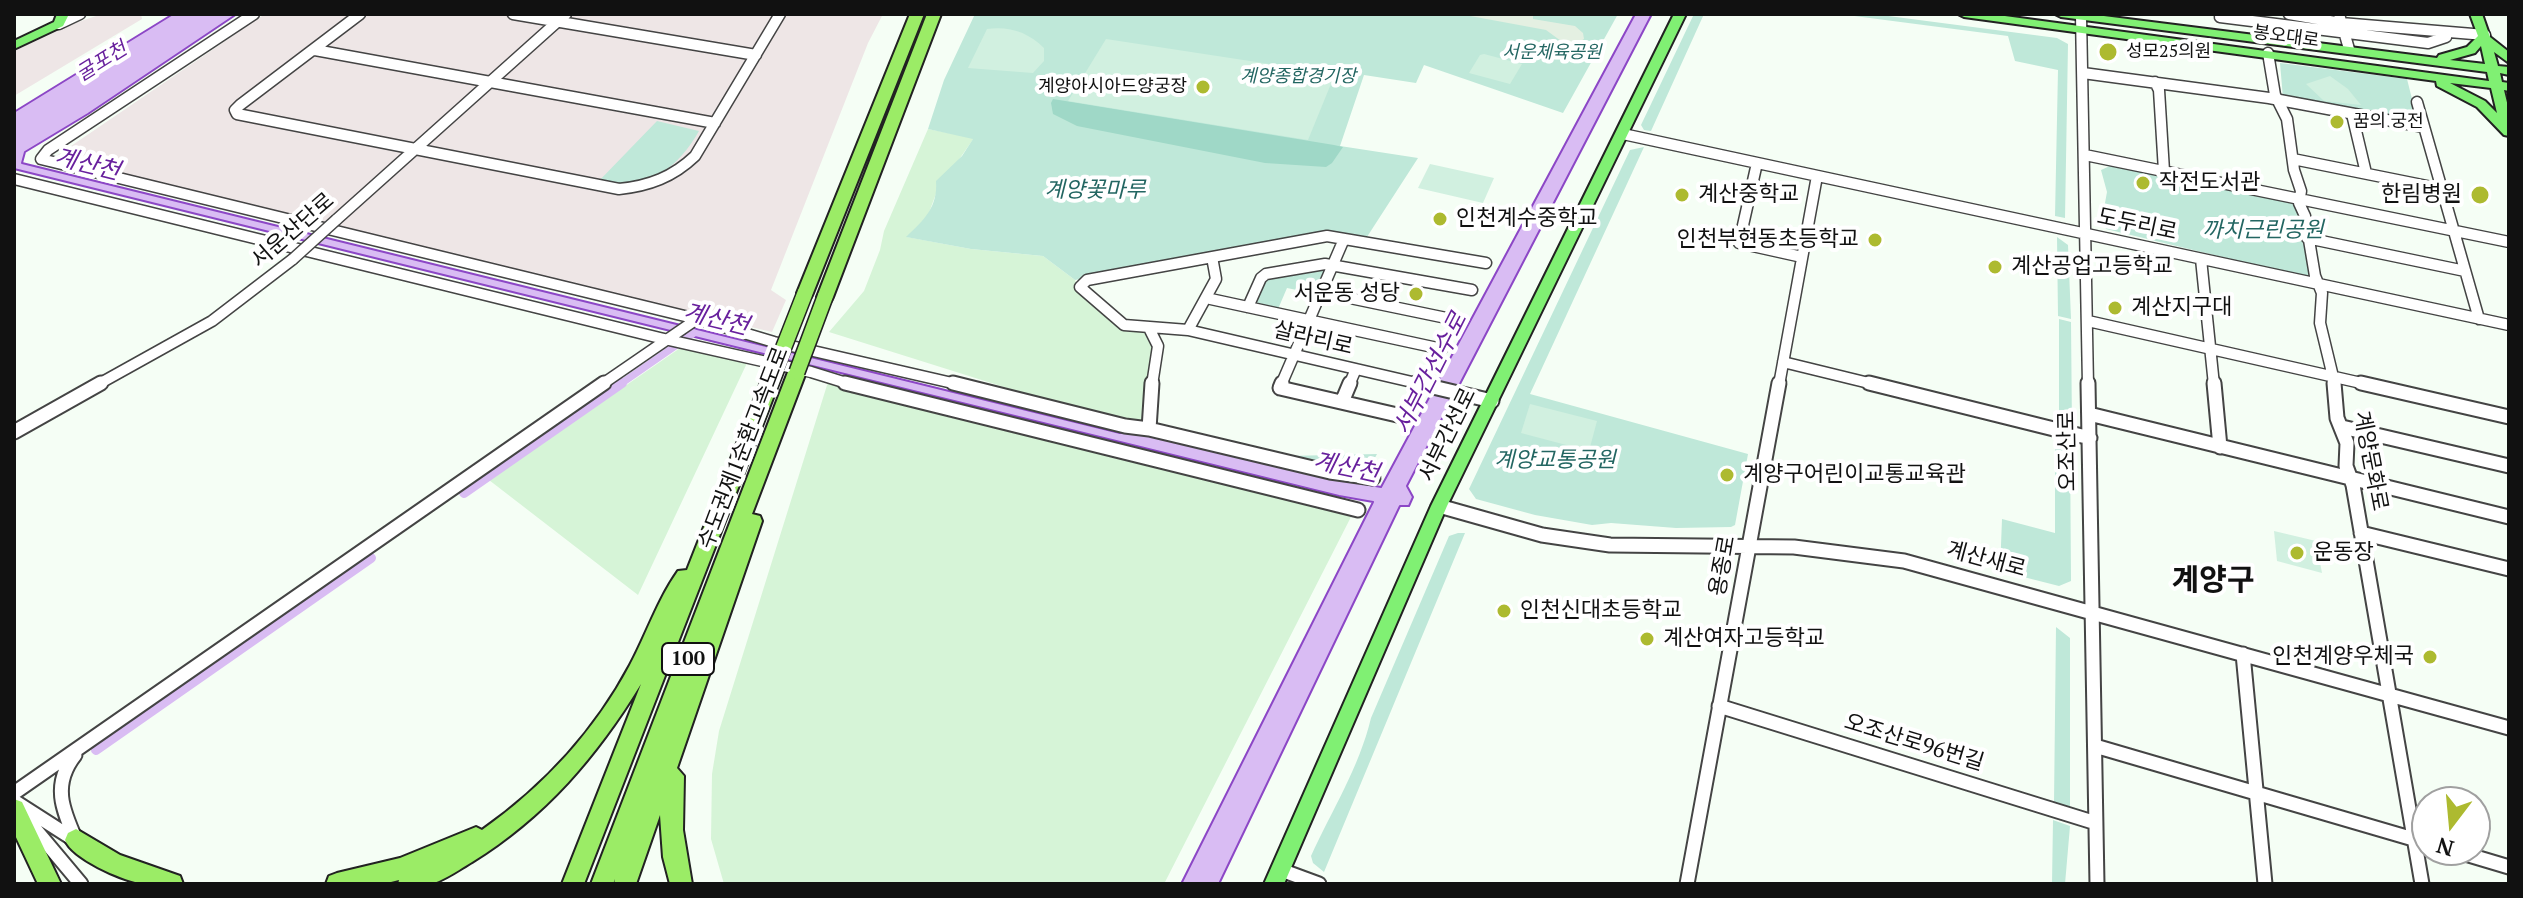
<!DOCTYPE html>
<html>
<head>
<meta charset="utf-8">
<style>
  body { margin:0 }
  #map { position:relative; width:2523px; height:898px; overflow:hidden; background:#f5fef5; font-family:"PT Serif",serif }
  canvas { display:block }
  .frame { position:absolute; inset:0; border:16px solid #111; pointer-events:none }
  .north { position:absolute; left:2411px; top:786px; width:80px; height:80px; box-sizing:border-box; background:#fff; border:2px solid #a0a0a0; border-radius:50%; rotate:196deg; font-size:22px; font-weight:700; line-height:32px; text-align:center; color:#111 }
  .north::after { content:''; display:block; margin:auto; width:28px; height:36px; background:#adba30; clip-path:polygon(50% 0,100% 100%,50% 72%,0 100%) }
</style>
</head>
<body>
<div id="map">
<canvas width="2523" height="898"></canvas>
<div class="frame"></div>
<div class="north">N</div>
</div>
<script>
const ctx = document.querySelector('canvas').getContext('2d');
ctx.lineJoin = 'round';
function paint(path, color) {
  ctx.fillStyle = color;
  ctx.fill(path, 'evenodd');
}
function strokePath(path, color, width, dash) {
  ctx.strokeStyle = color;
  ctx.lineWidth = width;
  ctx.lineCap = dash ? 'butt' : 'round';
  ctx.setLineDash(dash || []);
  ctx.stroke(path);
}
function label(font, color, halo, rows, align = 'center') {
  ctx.font = font + ' "PT Serif","Noto Sans KR",serif';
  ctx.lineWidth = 8;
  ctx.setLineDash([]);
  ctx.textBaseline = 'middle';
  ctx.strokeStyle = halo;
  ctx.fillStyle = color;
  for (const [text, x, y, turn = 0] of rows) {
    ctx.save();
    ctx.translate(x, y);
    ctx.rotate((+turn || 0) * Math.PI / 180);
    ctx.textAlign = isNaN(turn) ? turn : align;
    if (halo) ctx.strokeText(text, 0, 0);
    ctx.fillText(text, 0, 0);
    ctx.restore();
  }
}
paint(new Path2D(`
  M102 14H141L142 19 14 96V51L75 23Z
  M265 14H883L868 43 771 290 786 300 772 332 49 161Z`), '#eee6e6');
paint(new Path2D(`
  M928 129 974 138 937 191 927 218 907 237 971 249 1043 256 1075 280 1077 285 1099 306 1144 331 1152 345 1144 424 1039 398 829 332 864 291 880 250 884 231Z
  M683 346 747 363 638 595 489 480Z
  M828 382 1354 511 1164 884H724L711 839 712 774 719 731Z`), '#d6f4d7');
paint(new Path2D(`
  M975 14H1618L1563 113 1424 65 1416 83 1364 75 1340 146 1418 158 1365 240 1325 233 1075 280 1043 256 971 249 906 237C924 220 938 207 936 181L962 156 973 139 928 129 944 80Z
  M1694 14H1704L1651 131 1644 130 1641 125Z
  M1839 14H1873L2057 38 2068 44 2065 218 2055 216 2058 70 2015 61 2008 36Z
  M2280 63 2407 79 2418 123 2283 98Z
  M657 121 699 131C674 174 648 187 597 183Z
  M1644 147 1530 394 1748 454 1735 525 1731 527 1676 528 1611 523 1592 525 1535 515 1476 499 1469 489 1630 150Z
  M2112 165 2294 200C2303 223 2304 248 2312 271L2309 275H2297L2106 229 2102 219 2107 192 2101 170Z
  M2057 237 2068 245 2071 319 2058 316Z
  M1327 269 1316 294 1287 288 1278 309 1251 305 1264 278Z
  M2059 319 2071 322 2072 430 2059 427Z
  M2055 437 2070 441 2071 581 2059 586 2000 571 2002 519 2055 533Z
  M1377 454 1367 473 1287 456Z
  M1458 533H1465L1324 872 1313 863 1311 856C1332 810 1359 768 1371 718L1449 536Z
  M2056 627 2070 638V809L2054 803Z
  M2053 820 2070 826 2065 884H2052Z`), '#bfe8d9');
paint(new Path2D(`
  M1053 99 1334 145 1343 147 1332 163 1326 167 1265 163 1077 126 1053 114 1051 103Z`), '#9fd8c7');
paint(new Path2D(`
  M987 29C1009 26 1028 32 1044 48V61L1033 73 968 68Z
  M1106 39 1335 74 1308 140 1068 101Z
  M1484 54 1522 64 1510 84 1469 73 1480 55Z
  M2330 76 2348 89 2361 105 2324 101 2306 84Z
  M1430 164 1494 178 1483 203 1418 188Z
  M1530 404 1597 421 1589 451 1521 433Z
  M2274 531 2316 541 2322 573 2277 561Z`), '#d1f0e0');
paint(new Path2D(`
  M1533 14V19L1575 26 1583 33 1584 39 1574 45V50L1565 58 1561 54V41L1546 30 1465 15Z`), '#e4f0e2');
const water = new Path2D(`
  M173 14H237L88 114 25 152 22 163 1120 433 1137 431 1325 477 1381 487 1635 14H1652L1407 486 1413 497 1409 506H1400L1219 884H1181L1373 502 1339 496 14 169V112Z`);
paint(water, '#d9bcf3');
strokePath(water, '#8c47c6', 2);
strokePath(new Path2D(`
  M619 385 694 333`), '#d9bcf3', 7);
strokePath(new Path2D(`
  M464 493 622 383
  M96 750 371 558`), '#d9bcf3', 10);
const minorFar1 = new Path2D(`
  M254 14 48 150 41 159 697 319 774 342 961 385
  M360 14 240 105 235 110 237 114 619 189C649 186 673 177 695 156L780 14
  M513 14 756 55
  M2289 14 2341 23 2485 35
  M2339 14 2349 49
  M2081 16 2088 385
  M2220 17 2428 43 2446 37 2445 32
  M59 24 80 14
  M315 50 715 123
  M2268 53 2275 95 2287 119 2294 170 2301 191 2299 203 2305 216 2315 276 2322 293 2320 323 2335 385
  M2083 73 2269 98 2424 127
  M2155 82 2159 90 2164 171
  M2417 102 2479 319
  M2352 114 2366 173
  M1623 134 2509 325
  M2085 155 2509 242
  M2293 159 2442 189
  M1757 163 1739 243 1802 257
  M14 179 660 338 811 372 853 385
  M336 220 566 14
  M2307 238 2465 271
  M2201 259 2214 385
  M1321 292 1456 320
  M1206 298 1442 349
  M1248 307 1261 278 1266 274 1325 264 1472 290
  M2088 321 2370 385
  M1149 328 1158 346 1152 385
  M1188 330 1216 279 1212 257
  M1783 362 1877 385
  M97 385 212 321 293 259
  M601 385 697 319
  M1281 385 1344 239
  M1349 385 1356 369
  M1425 385 1188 330 1124 325 1080 287 1087 280 1327 236 1486 263
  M1779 385 1817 176`);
const minor = new Path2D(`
  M845 383 1358 510
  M953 383 1125 426 1149 429
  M1152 383 1149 429 1330 472 1373 478
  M1282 383 1280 388 1406 417
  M1416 383 1492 401
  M1869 383 2090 438
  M2088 383 2097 884
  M2214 383 2220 447
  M2334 383 2337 418 2347 443 2346 466 2353 485 2422 884
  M2361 383 2509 417
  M1342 402 1350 383
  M2089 414 2509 517
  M2342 427 2509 466
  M14 432 101 383
  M1439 506 1542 535 1610 545 1794 547 1904 561 2509 728
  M2361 533 2509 569
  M2243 654 2265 884
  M1719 706 2096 823
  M2095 746 2427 843
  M75 755C52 784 62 809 76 840
  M14 793 604 383
  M14 801 78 842
  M24 816 81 884
  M2452 850 2509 867
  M1281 870 1319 884
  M1687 884 1779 383`);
const major = new Path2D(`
  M57 14H69L63 26 14 49V41L54 22Z
  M1674 14H1686L1447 506 1284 884H1264L1431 506Z
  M1958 14H1990L2489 81 2487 72 2061 17 2055 14H2088L2437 58 2439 55 2467 47 2478 36 2470 14H2482L2490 37 2509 52V63L2494 52 2498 66 2509 67V75L2500 73 2502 82 2509 83V91L2504 90 2509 111V136L2504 135 2477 107 2437 86 2436 81 1964 17ZM2481 46 2485 64 2450 60 2475 53ZM2450 83 2491 88 2497 113 2485 101Z`);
const highway = new Path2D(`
  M910 14H924L813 293 811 297H799L797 293Z
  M927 14H941L833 297 831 301H819L817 297Z
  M776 361 785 367 584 884H562L641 684C597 756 545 817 472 862 460 869 448 878 434 883 424 887 409 884 398 884L399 880 383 884H326L329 876 337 873 400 858 476 827 482 830C543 787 595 731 630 665 647 633 657 601 678 571L687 570 767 367Z
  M797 366 806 372 752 514 760 516 762 521 677 768 684 776 683 830 692 884H670L663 857 660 815 636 884H614L615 879 613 884H591L788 372Z
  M14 799 22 802 61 884H38L14 833Z
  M76 829 120 855 180 876 183 884C170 884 153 886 139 883 120 879 73 859 65 840L68 833Z`);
strokePath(minorFar1, '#444', 13);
strokePath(minor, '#444', 17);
strokePath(major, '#222', 4);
strokePath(highway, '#222', 4);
strokePath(minorFar1, '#fff', 10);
strokePath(minor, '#fff', 13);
paint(major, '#80f073');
paint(highway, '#9bec66');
const minorBridge = new Path2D(`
  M293 259 336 220`);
const highwayBridge = new Path2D(`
  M776 367 805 293
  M797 372 825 297`);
strokePath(minorBridge, '#444', 13, []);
strokePath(highwayBridge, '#222', 18, []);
strokePath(minorBridge, '#fff', 10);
strokePath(highwayBridge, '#9bec66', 15);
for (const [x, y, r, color] of [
  [2108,52,10,"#adba30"],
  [1203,87,8,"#adba30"],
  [2337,122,8,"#adba30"],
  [2143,183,8,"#adba30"],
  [1682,195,8,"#adba30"],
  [2480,195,10,"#adba30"],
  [1440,219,8,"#adba30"],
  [1875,240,8,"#adba30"],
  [1995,267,8,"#adba30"],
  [1416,294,8,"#adba30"],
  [2115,308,8,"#adba30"],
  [1727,475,8,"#adba30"],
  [2297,553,8,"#adba30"],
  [1504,611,8,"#adba30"],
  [1647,639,8,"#adba30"],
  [2430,657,8,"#adba30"]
]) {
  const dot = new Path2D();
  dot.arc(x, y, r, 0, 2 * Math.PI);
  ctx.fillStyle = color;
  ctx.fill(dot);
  strokePath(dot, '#fff', 3);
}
label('18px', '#111', '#fff', [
  ["봉오대로",2286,37,8]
]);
label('18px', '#111', '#fff', [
  ["성모25의원",2126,52],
  ["계양아시아드양궁장",1187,87,"right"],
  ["꿈의 궁전",2353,122]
], 'left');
label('italic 18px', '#236662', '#fff', [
  ["서운체육공원",1552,53],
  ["계양종합경기장",1298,77]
]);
label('italic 20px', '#68209d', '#fff', [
  ["굴포천",102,62,-32]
]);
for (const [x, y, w] of [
  [688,659,52]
]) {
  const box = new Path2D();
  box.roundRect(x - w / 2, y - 16, w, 32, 6);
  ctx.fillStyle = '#fff';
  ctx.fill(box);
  strokePath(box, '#111', 2);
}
label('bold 20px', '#111', null, [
  ["100",688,659]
]);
label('22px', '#111', '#fff', [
  ["작전도서관",2159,183],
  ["계산중학교",1698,195],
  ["한림병원",2462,195,"right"],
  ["인천계수중학교",1456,219],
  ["인천부현동초등학교",1859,240,"right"],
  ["계산공업고등학교",2011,267],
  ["서운동 성당",1400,294,"right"],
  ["계산지구대",2131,308],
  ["계양구어린이교통교육관",1743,475],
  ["운동장",2313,553],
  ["인천신대초등학교",1520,611],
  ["계산여자고등학교",1663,639],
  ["인천계양우체국",2414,657,"right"]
], 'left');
label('italic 22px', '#236662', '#fff', [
  ["계양꽃마루",1095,191],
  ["까치근린공원",2263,231],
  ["계양교통공원",1555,461]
]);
label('22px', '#111', '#fff', [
  ["도두리로",2137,225,12],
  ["서운산단로",293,231,-41],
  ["살라리로",1313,339,13],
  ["서부간선로",1448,435,-64],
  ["수도권제1순환고속도로",744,448,-69],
  ["오조산로",2068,451,-91],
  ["계양문화로",2370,461,79],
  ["계산새로",1986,560,15],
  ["용종로",1723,566,-80],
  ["오조산로96번길",1914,743,17]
]);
label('italic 24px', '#68209d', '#fff', [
  ["계산천",87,165,14],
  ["계산천",716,320,14],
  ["서부간선수로",1431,374,-63],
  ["계산천",1346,468,12]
]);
label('bold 30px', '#111', '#fff', [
  ["계양구",2213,581]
]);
</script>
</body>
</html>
